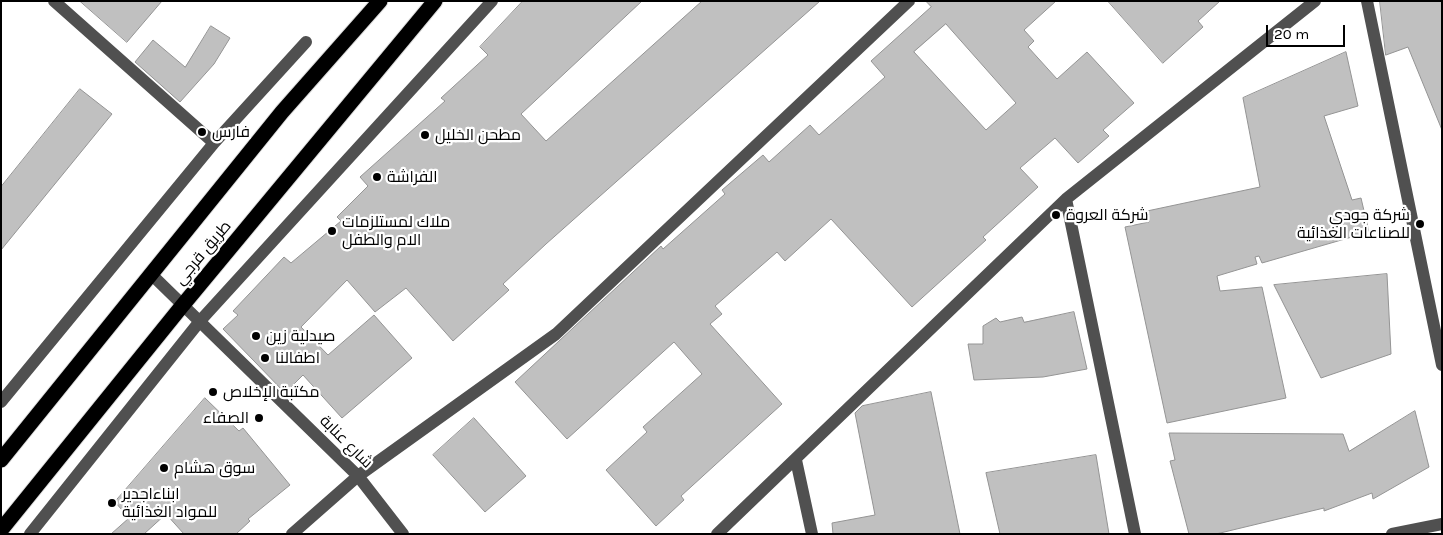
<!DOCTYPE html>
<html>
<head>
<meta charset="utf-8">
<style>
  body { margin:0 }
  #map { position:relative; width:1443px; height:535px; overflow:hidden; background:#fff; font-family:Karla,sans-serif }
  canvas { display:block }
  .frame { position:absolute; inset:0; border:2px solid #000; pointer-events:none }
  .scale { position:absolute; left:1266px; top:25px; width:79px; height:22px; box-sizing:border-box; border:2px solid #000; border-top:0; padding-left:6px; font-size:15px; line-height:18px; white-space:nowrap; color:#000; -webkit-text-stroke:4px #fff; paint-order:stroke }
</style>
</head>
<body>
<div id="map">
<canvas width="1443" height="535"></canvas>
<div class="frame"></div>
<div class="scale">20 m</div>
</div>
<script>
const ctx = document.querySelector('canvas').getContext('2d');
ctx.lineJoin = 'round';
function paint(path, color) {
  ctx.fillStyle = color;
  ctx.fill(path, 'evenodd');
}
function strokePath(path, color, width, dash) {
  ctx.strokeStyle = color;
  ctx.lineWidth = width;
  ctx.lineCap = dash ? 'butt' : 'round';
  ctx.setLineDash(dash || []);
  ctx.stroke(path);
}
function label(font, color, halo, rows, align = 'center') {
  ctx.font = font + ' Karla,Cairo,sans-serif';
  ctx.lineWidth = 4.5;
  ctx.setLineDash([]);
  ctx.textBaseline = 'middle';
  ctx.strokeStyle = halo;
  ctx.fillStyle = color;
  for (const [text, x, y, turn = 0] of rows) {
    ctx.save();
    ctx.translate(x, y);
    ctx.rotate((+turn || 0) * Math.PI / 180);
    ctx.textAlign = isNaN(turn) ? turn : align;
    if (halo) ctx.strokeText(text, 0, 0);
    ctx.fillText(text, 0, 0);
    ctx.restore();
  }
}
const building = new Path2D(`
  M80 1H162L127 42Z
  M523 1H642L521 114 546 141 702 1H820L546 244 503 284 509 290 453 341 406 288 375 312 347 280 301 327 328 355 374 315 412 358 342 418 303 375 285 393 223 329 238 315 233 311 284 257 291 263 341 221 337 217 368 186 360 177 445 101 441 98 488 55 480 47Z
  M926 1H1056L1024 30 1034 41 1028 47 1057 79 1087 52 1134 103 1103 130 1109 136 1078 163 1055 138 1020 168 1038 187 983 237 986 240 912 307 831 219 785 261 777 252 715 306 722 314 710 324 782 404 681 496 684 500 656 526 606 470 647 432 643 427 702 374 674 342 567 439 515 382 661 246 663 249 725 194 722 190 763 155 769 162 810 125 819 135 885 77 871 61 931 7ZM946 24 1016 103 986 130 914 52Z
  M1108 1H1220L1198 21 1203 27 1163 63Z
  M1380 1H1442V130L1408 47 1386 55Z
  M211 26 230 38 214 64 180 102 135 62 153 40 185 67Z
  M1346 52 1358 106 1324 116 1352 200 1361 198 1369 232 1262 263 1259 256 1255 257 1257 264 1217 276 1220 291 1262 287 1286 398 1167 423 1125 227 1149 222 1147 211 1260 187 1243 98Z
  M80 89 112 114 1 250V187Z
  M1387 274 1391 354 1321 378 1274 285Z
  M1074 312 1087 369 1043 377 974 380 968 344H983V326L996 318 1000 322 1022 317 1024 322Z
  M931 392 960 534H833L832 523 875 515 855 413 862 406Z
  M205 398 239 431 243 428 290 485 248 519 250 521 236 534H184L166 514 144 534H111L129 518 115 502Z
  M1415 411 1429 467 1373 499 1372 493 1324 511V508L1216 534H1189L1170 461 1175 460 1169 433 1343 434 1349 451Z
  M474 418 526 476 485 512 433 455Z
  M1096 455 1109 534H1000L986 473Z`);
paint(building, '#c0c0c0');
strokePath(building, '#949494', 1);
const highway = new Path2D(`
  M1 460 282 112 380 1
  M1 530 182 306 435 1`);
strokePath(highway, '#dbdbdb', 17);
strokePath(new Path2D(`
  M54 1 214 143
  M1367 1 1442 365
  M1066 199 1135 534
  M151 274 358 476 403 534
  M1 402 214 143 306 42
  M796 460 812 534
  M30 534 200 321 492 1
  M292 534 358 476 556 334 909 1
  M717 534 1066 199 1315 1
  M1392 534 1442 524`), '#505050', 12);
strokePath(highway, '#000', 15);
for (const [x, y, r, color] of [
  [202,132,5,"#000"],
  [425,135,5,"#000"],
  [377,177,5,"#000"],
  [1056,215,5,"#000"],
  [1420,224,5,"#000"],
  [332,231,5,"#000"],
  [256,336,5,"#000"],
  [265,358,5,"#000"],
  [213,392,5,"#000"],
  [259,418,5,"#000"],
  [164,468,5,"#000"],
  [112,503,5,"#000"]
]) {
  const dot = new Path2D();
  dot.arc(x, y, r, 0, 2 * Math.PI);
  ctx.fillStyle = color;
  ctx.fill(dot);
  strokePath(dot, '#fff', 2);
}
label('16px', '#000', '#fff', [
  ["فارس",212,132],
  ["مطحن الخليل",435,135],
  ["الفراشة",387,177],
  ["شركة العروة",1066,215],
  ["شركة جودي",1410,215,"right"],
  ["للصناعات الغذائية",1410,233,"right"],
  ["ملاك لمستلزمات",342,222],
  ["الام والطفل",342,240],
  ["صيدلية زين",266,336],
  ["اطفالنا",275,358],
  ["مكتبة الإخلاص",223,392],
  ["الصفاء",249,418,"right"],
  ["سوق هشام",174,468],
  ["ابناءاجدير",122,494],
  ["للمواد الغذائية",122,512]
], 'left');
label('16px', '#000', '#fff', [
  ["طريق قرجي",203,253,-50],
  ["شارع عنابة",346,442,45]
]);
</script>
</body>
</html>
